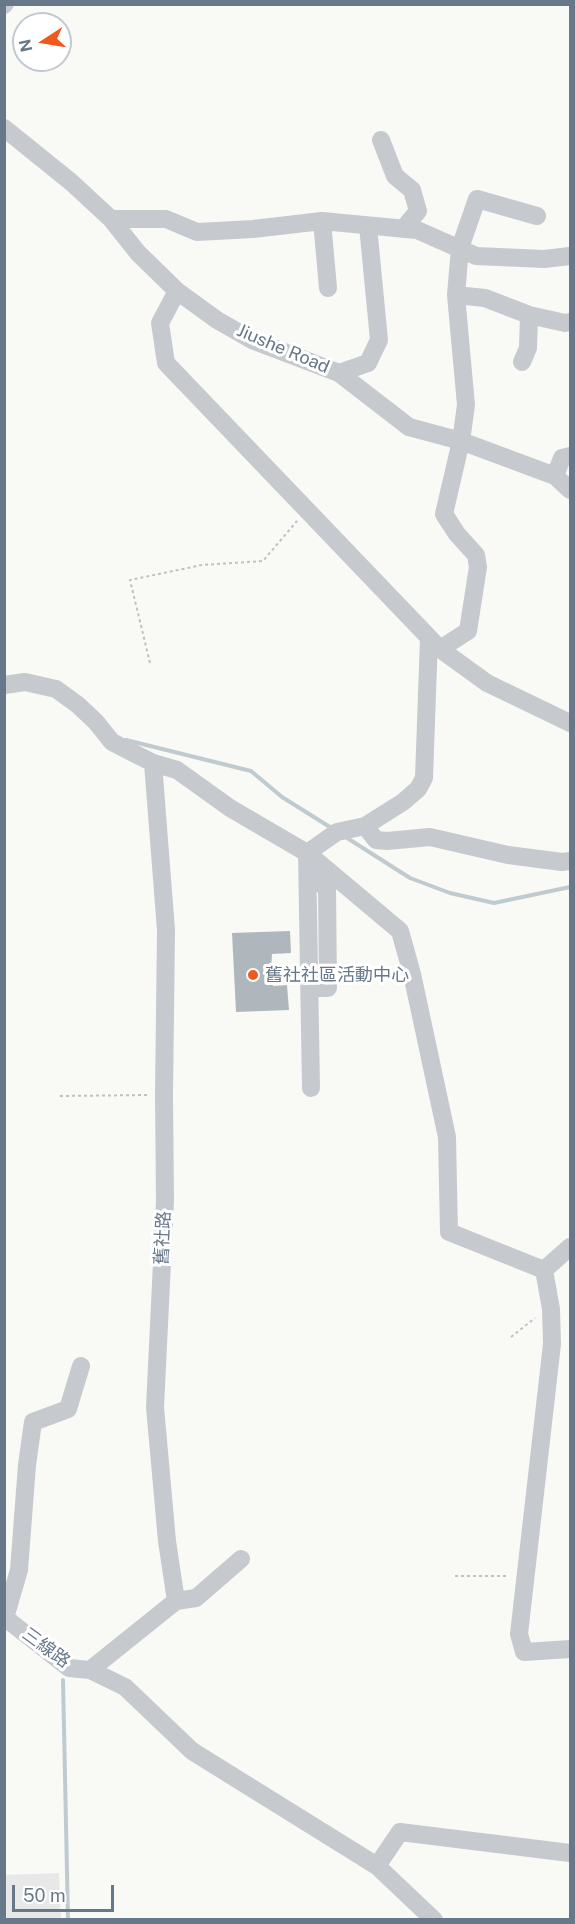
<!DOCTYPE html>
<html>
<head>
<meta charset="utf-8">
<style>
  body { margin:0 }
  #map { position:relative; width:575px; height:1924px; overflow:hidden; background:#f9f9f6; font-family:"Public Sans",sans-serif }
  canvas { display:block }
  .frame { position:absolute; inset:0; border:6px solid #667889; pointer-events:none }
  .north { position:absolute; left:12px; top:12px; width:60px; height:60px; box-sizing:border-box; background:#fff; border:2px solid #c2c9d0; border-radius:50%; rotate:258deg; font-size:16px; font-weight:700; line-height:24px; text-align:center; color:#667889 }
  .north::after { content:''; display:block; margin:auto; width:21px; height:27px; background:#ef591f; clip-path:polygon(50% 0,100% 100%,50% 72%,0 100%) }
  .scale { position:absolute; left:12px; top:1885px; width:102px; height:27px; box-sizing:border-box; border:3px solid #667889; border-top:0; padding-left:8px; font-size:18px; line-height:21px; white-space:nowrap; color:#667889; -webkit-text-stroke:4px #fff; paint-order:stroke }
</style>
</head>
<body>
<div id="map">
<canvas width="575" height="1924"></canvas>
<div class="frame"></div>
<div class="north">N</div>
<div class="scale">50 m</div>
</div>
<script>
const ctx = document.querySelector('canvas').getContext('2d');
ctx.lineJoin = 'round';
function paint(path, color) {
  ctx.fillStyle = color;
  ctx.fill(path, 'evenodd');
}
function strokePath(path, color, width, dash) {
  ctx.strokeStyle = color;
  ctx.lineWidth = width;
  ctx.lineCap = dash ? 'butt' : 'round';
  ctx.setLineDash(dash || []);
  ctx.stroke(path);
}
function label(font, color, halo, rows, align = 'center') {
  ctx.font = font + ' "Public Sans","Noto Sans TC",sans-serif';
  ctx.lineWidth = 6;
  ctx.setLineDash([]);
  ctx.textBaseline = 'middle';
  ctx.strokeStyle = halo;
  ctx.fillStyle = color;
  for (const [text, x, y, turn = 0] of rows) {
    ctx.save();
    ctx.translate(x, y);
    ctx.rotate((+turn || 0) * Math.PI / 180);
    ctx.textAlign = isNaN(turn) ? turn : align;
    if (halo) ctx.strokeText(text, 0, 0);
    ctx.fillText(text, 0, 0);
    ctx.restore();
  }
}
paint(new Path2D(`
  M59 1873 61 1919H5V1875Z`), '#e7e8e7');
strokePath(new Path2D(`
  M126 740 251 771 282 797 333 829
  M344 836 410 878 450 893 494 903 570 887
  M63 1680 68 1920`), '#c0cbd0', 4);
paint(new Path2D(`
  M290 931 291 953 272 954 271 970 273 986 287 985 289 1010 236 1012 232 933Z`), '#afb7bd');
strokePath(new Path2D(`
  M150 663 130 580 202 565 263 561 297 521
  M60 1096 149 1095
  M511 1337 535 1318
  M455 1576H509`), '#bfc2c4', 2, [3, 3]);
strokePath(new Path2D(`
  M4 5 5 4
  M4 128 71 182 111 219 138 253 177 291 217 320 252 340 339 373 409 427 461 441 555 476 570 490
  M381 140 395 176 412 190 418 211 403 229
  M111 219H166L197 232 253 229 322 221 417 230 476 256 544 259 570 256
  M322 221 328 288
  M177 291 160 323 166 363 440 649 487 683 570 723
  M456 295 485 298 529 315 565 323 570 322
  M522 362 528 348 529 315
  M339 373 368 363 379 340 368 226
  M555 476 562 458 570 456
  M440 649 468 631 478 567 476 555 457 534 444 514 461 441 466 405 456 295 460 248 477 199 537 216
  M4 685 25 682 56 689 78 705 96 722 112 742 153 763 177 770 230 808 307 853 400 931 412 974 447 1137 449 1232 544 1270 570 1247
  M365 826 376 840 387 841 430 837 508 855 562 862 570 861
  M308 875 327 888 328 988H309
  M311 1088 307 853 337 832 365 826 403 802 418 789 424 778 429 638
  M544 1270 551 1309 552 1344 519 1634 524 1652 570 1649
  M176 1601 196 1598 241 1559
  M4 1617 69 1668 90 1670 125 1687 192 1751 377 1866 400 1832 570 1853
  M5 1618 19 1570 27 1465 33 1422 68 1409 81 1366
  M90 1670 176 1601 167 1541 155 1407 165 1201 164 1095 166 930 153 763
  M377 1866 434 1920`), '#c6cace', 18);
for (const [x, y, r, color] of [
  [253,975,6,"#ef591f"]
]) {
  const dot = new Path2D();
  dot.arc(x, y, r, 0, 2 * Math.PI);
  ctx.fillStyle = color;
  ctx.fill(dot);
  strokePath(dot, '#fff', 2);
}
label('18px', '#667889', '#fff', [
  ["Jiushe Road",283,349,23],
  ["舊社路",163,1238,-87],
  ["三線路",46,1648,36]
]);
label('18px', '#667889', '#fff', [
  ["舊社社區活動中心",265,975]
], 'left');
</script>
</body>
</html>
